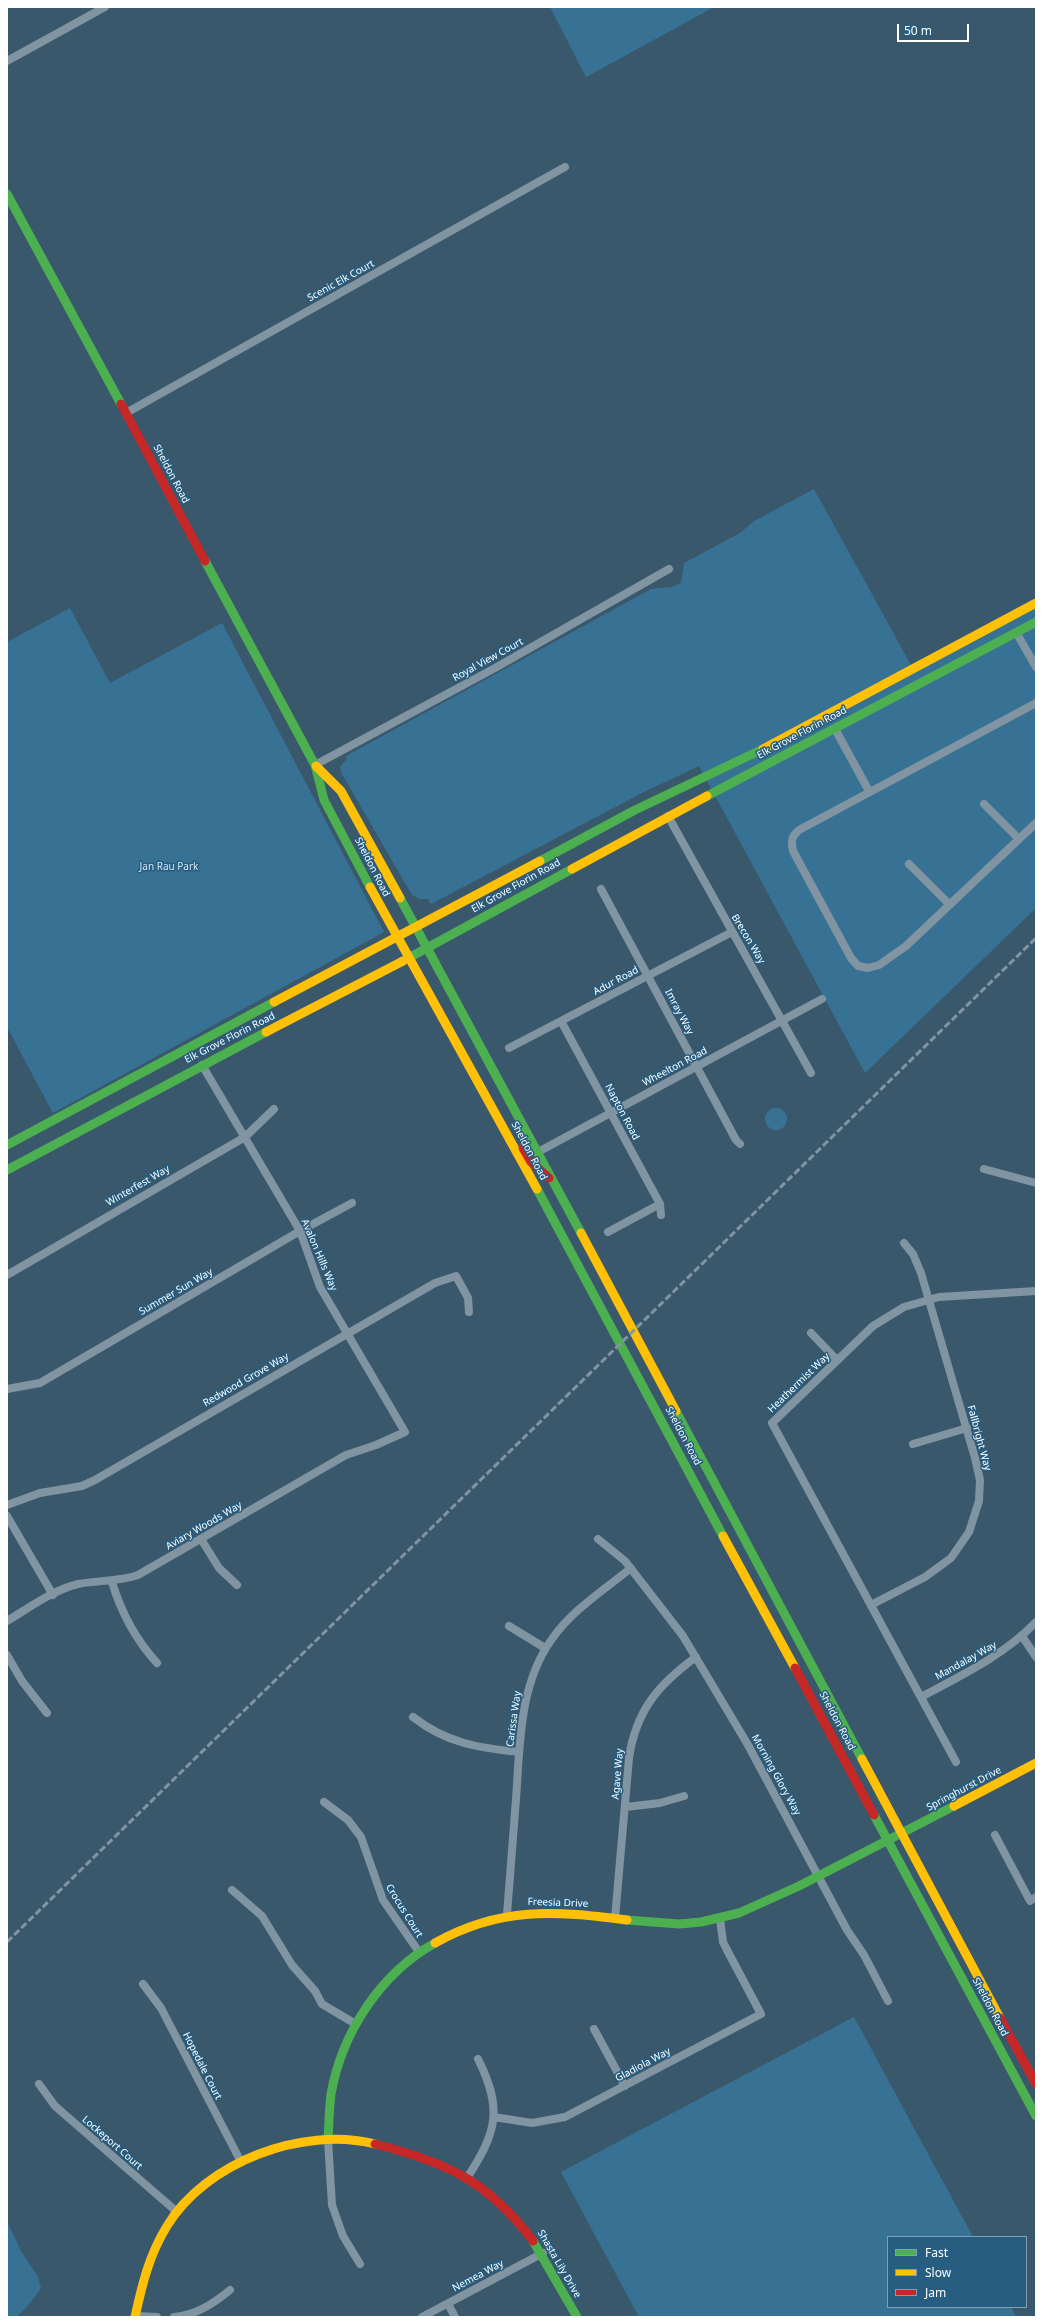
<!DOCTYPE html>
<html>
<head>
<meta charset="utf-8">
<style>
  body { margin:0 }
  #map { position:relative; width:1043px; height:2324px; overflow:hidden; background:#3a586c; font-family:"Noto Sans",sans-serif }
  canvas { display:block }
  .frame { position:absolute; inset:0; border:8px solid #fff; pointer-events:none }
  .legend { position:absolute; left:887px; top:2236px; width:140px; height:72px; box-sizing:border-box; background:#265d80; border:1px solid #7d9eb3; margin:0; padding:5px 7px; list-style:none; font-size:12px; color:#fff }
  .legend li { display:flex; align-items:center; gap:8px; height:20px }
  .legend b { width:20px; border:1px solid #7d9eb3 }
  .scale { position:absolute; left:897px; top:24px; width:72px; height:18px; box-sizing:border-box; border:2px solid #fff; border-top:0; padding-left:5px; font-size:12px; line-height:14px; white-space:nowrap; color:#fff; -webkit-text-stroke:3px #265d80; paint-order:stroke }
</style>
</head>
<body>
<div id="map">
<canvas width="1043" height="2324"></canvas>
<div class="frame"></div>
<ul class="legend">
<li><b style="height:5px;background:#4caf50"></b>Fast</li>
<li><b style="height:5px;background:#ffc107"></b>Slow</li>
<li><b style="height:5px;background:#c62828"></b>Jam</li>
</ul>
<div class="scale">50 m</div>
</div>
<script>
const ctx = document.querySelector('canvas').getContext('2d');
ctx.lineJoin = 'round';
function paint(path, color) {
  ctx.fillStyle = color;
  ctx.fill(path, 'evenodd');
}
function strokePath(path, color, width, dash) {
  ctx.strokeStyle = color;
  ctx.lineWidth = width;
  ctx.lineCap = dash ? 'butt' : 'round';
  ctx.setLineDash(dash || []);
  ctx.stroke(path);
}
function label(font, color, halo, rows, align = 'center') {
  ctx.font = font + ' "Noto Sans",sans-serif';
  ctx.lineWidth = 3;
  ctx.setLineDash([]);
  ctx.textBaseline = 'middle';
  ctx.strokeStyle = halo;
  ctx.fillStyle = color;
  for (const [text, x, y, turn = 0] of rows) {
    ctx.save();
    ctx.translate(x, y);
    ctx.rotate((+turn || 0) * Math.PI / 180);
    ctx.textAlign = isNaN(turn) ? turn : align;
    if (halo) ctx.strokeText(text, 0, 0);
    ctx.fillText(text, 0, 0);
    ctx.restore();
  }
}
paint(new Path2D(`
  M550 7H714L586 77Z
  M814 489 911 665 1036 598V908L865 1073 699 766 642 793 431 904 428 899H420L412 895 342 774 340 767 347 759 346 756 651 589 672 587 681 583 684 563 740 533 754 521Z
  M70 608 110 683 222 623 384 932 53 1113 7 1027V642Z
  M765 1119a11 11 0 1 1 22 0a11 11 0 1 1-22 0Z
  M854 2017 973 2237H888V2307H1011L1016 2317H639L561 2172Z
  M7 2221 21 2251 38 2277 41 2288 27 2307 16 2317H7Z`), '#377295');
strokePath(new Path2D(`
  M7 61 105 7
  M126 413 565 167
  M1016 632 1036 667
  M1036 703 799 830C791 837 791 841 793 851L851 958 858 966 868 968 879 965 906 946 1036 823
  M835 729 869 791
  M315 765 495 668 669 569
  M984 804 1019 839
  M668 816 811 1073
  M909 864 950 905
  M601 889 736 1140 740 1144
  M561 1021 660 1204 661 1215
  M509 1048 732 932
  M538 1152 822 999
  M984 1169 1036 1183
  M608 1232 660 1204
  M7 1275 245 1137 274 1109
  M811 1333 837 1360
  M7 1389 40 1383 300 1231 352 1203
  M913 1444 967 1428
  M7 1505 40 1493 82 1486 95 1480 435 1283 456 1276 468 1298 469 1312
  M7 1516 53 1595
  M201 1539 219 1568 237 1585
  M598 1539 625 1561 683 1636 748 1745 847 1930 864 1955 888 2001
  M112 1582C121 1612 136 1640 157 1663
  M871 1605 925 1577 951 1558 969 1532 979 1501 980 1480 975 1458 921 1273 913 1254 904 1243
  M7 1621C29 1608 53 1590 78 1584 98 1580 118 1582 138 1575L346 1455 376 1445 405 1432 320 1287 300 1231 202 1065
  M509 1626 545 1648
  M1022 1636 1036 1657
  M7 1655 22 1681 47 1713
  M921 1697C962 1675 1003 1656 1036 1622
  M413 1717C446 1743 479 1748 519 1752
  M956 1762 772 1423 873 1326 904 1307 939 1297 1036 1291
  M324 1802 348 1820 361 1837 383 1900 419 1952
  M626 1807 660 1803 684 1796
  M995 1835 1030 1901 1036 1897
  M232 1890 262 1916 292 1965 315 1991 322 2004 354 2023
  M507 1914C510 1876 513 1838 516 1799 520 1745 519 1684 552 1639 572 1610 604 1590 631 1568
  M615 1918 629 1758C636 1710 659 1684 696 1657
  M143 1984 161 2008 240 2160
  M594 2029 625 2086
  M39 2084 55 2106 177 2212
  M494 2117 532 2123 565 2117 761 2014 727 1950 723 1942 720 1919
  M328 2140 332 2205 343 2236 360 2264
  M467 2178C497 2132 503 2109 478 2059
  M448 2304 455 2317
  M135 2316 157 2317
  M174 2317C196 2315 213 2304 230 2290
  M422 2317 543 2253`), '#8094a2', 8);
strokePath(new Path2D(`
  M7 194 121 404
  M205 561 315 765 324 800 370 887
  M707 796 1036 622
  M540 861 635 810 763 749
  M400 898 581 1233
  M403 961 572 869
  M7 1145 274 1002
  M7 1170 266 1032
  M537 1189 723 1536
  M676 1411 862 1759
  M874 1815 1036 2116
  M627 1920 679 1924 701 1922 739 1913 799 1886 954 1806
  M328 2140C329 2125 329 2109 331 2094 342 2032 381 1973 435 1943
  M533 2241 577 2317`), '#4caf50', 9);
strokePath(new Path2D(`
  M763 749 1036 603
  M316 766 341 791 400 898
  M572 869 707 796
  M370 887 537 1189
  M274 1002 540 861
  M266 1032 403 961
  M581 1233 676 1411
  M723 1536 795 1668
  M862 1759 1000 2018
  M954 1806 1036 1763
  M435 1943C501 1906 555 1911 627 1920
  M135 2317C142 2285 149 2255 167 2226 206 2162 302 2126 375 2144`), '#ffc107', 9);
strokePath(new Path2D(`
  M121 404 205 561
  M523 1148 531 1162 549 1178
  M795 1668 874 1815
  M1000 2018 1036 2084
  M375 2144C446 2162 488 2181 533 2241`), '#c62828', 9);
strokePath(new Path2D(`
  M7 1942 1036 938`), '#8194a2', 3, [7, 3]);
label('10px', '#fff', '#265d80', [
  ["Scenic Elk Court",341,281,-29],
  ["Sheldon Road",171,474,62],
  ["Royal View Court",488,660,-29],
  ["Elk Grove Florin Road",802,733,-28],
  ["Sheldon Road",372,867,63],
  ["Elk Grove Florin Road",516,886,-29],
  ["Brecon Way",748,939,59],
  ["Adur Road",616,981,-28],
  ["Imray Way",679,1012,62],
  ["Elk Grove Florin Road",230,1038,-27],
  ["Wheelton Road",675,1067,-28],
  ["Napton Road",622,1112,62],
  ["Sheldon Road",529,1151,62],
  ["Winterfest Way",138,1186,-30],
  ["Avalon Hills Way",319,1255,67],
  ["Summer Sun Way",176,1292,-30],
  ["Redwood Grove Way",246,1380,-30],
  ["Heathermist Way",799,1383,-44],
  ["Sheldon Road",683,1436,62],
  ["Fallbright Way",979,1438,75],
  ["Aviary Woods Way",204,1526,-30],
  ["Mandalay Way",966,1661,-29],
  ["Carissa Way",514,1719,-82],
  ["Sheldon Road",837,1721,62],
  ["Agave Way",618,1774,-85],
  ["Morning Glory Way",776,1775,61],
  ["Springhurst Drive",964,1789,-28],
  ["Freesia Drive",558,1903,2],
  ["Crocus Court",404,1911,58],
  ["Sheldon Road",990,2007,62],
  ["Gladiola Way",643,2065,-28],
  ["Hopedale Court",202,2066,63],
  ["Lockeport Court",112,2143,41],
  ["Shasta Lily Drive",559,2264,60],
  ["Nemea Way",478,2276,-28]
]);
label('10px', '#d1e7f5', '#265d80', [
  ["Jan Rau Park",169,867]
]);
</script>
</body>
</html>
